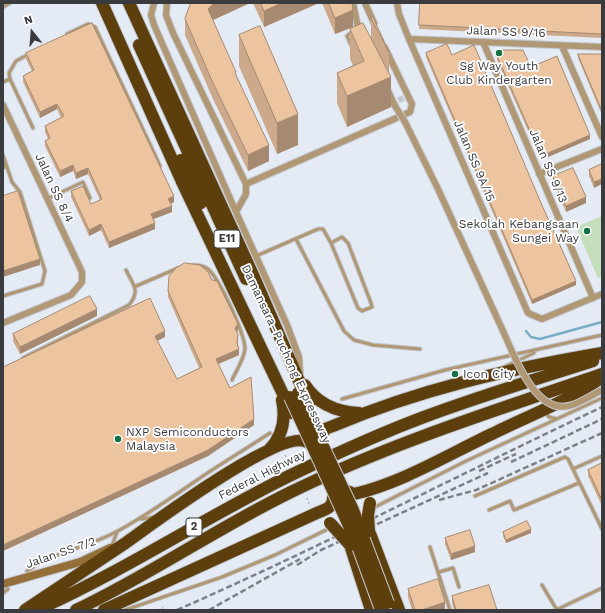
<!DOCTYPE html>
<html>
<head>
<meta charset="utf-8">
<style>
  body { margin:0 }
  #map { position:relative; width:605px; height:613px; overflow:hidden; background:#e5ebf4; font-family:"Work Sans",sans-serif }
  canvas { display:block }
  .frame { position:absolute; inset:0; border:4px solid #393b3f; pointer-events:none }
  .north { position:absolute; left:12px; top:12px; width:40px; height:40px; -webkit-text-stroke:3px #fff; paint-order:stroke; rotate:343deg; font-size:11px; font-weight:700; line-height:16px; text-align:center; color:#393b3f }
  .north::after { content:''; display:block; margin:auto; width:14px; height:18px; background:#393b3f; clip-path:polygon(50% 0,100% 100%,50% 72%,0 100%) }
</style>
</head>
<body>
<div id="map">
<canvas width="605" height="613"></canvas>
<div class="frame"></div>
<div class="north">N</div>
</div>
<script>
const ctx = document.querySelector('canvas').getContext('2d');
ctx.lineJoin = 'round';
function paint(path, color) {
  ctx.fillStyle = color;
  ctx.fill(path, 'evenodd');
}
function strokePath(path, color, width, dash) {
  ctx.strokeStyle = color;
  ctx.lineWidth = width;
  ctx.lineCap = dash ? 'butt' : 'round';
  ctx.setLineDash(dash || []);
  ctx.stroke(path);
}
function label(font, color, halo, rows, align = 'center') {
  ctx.font = font + ' "Work Sans",sans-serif';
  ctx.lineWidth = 3.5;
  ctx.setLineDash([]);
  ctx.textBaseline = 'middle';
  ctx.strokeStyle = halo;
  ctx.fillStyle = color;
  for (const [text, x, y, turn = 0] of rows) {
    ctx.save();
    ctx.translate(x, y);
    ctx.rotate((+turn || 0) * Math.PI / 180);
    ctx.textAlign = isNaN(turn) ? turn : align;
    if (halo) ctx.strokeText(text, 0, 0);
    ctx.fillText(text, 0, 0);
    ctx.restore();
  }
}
paint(new Path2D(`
  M602 216V276L598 278 576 227Z`), '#c4ddbb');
strokePath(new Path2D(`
  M526 331 531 337 540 339 602 322`), '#79afc6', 2.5);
strokePath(new Path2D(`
  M390 104 408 96`), '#c3c8d0', 6, [6, 3]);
const lane = new Path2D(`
  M3 7 10 3
  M67 34 88 24 95 27 160 166
  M351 45 347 36 352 32
  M10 79 9 73 16 61 29 54
  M3 82 10 79 33 128
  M3 155 12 182 20 192 45 271 42 284 3 296
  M47 199 83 182 90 198
  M296 239 344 331 354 340 373 345 420 349
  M256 256 318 229H323L331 243 358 308 362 311 372 307 371 303 348 243 342 237 331 243
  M194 265C198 265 204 266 208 269 219 278 245 334 245 349 244 359 236 371 232 380
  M134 287 178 268
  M23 358 129 305C141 290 133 285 126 270
  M502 368 534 353
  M342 399 445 370 602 335
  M545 412 549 417 557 419
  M573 469 602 456
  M475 496 565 457 568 459 602 529
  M373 508 466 461 602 398
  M489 510 510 501 514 510 579 483
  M141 519 155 517
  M430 547 450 610
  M111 548 117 532
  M27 571C56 551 86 548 116 532 148 515 176 494 206 474 227 460 249 447 270 433
  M439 572 453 568 459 587
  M542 585 557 610
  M3 593 8 589
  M125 610 222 577 275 555 330 528
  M556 610 602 588`);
const street = new Path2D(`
  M154 3 151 15 154 25 236 212
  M167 3 166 15 173 33 246 184 410 112 412 104 385 48
  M353 3 359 32
  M365 3 374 23
  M397 3 399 14 409 39 528 313 542 319 602 294
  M409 39 602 47
  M483 42 593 298
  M562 46 602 137
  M388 91 395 106
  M3 105 82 272V282L71 295 3 323
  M405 122 438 189 503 331
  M539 174 602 149
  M246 184V194L236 212 287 325 299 357 300 374`);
const secondary = new Path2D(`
  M3 584 80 562 110 548`);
const highway = new Path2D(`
  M102 3 183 184 292 413
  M129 3 254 277 309 404
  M139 45 246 279
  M181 160 201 203
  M305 385C318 405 337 412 359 413
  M313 429 322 435 325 429 333 426C420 389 509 369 602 353
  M269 450C283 436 286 419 282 400
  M344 501 347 491 354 494C402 483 449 454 494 433 528 416 566 402 598 380
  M369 531 399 610
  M351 548 371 610
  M25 610C58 588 91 566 124 544 151 525 280 428 307 442L309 432
  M37 610C124 571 204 518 289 476 333 455 378 434 424 417 480 396 537 379 593 361
  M76 610C150 575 217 528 291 492 391 443 497 410 602 374
  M104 610 319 512C327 509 333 507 333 498L343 501`);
strokePath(lane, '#c3c8d0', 5);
strokePath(street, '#c3c8d0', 8);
strokePath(secondary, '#c3c8d0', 10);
strokePath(highway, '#c3c8d0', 14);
strokePath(new Path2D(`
  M285 455 290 464
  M307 498 310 506
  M158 610 165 607`), '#adb2b9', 1.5, [2, 2]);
strokePath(lane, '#b19875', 3);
strokePath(street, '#b19875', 6);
strokePath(secondary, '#946f39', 8);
strokePath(highway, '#5d3f0d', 12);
strokePath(new Path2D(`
  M511 462 602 419
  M479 471 516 454
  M439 500 476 490 602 433
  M297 565 321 550 488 473
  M177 610C321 547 460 474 602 407
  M209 610 300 559`), '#7e8187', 2.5, [6, 3]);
const streetBridge = new Path2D(`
  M395 106 405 122
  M503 331C514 355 536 418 572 405 582 402 592 395 602 390`);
const highwayBridge = new Path2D(`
  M298 393 353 510 388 603
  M290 397 356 541 380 607
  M330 523 350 545
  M369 531 368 515 370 503`);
strokePath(streetBridge, '#c3c8d0', 8, []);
strokePath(highwayBridge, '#c3c8d0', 14, []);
strokePath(streetBridge, '#b19875', 6);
strokePath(highwayBridge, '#5d3f0d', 12);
paint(new Path2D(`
  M191 3H250L213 20 236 76 269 161 248 171 213 99 185 35V19Z
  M253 3H319L264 27Z
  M322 3H352L353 27 335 34Z
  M404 3H602V38L419 29 420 4Z
  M371 18 389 52V73L391 107 347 127 337 103V73L353 66 350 59V29L371 39Z
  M239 35 298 145 277 154 239 66Z
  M26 53 174 202 171 204 172 212 153 219 155 229 109 248 101 230 89 236 71 197V191L91 204 100 200 88 174 76 179 73 171 60 177 45 146V141L48 139 45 132V126L61 118 57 109 40 118 23 82V76L32 71 26 59Z
  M426 53 452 55 541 203 576 285 532 304 426 57Z
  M578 54H602V115L578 58Z
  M497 56 531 67 590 139 541 160 497 60Z
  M602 164 594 188 589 176V170Z
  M553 176 586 203 566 212 553 182Z
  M168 291 238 330 237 332 238 340V345L239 355 218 364 230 388 254 425 208 456 3 551V367L165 337 157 341 177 379 199 368 168 297Z
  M97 316 20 354 13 341V334Z
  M602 463V506L588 476V470Z
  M503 532 531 533 506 543 503 536Z
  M445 538 475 552 451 560 445 544Z
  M408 589 445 610H412L408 597Z
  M452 596 497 610H454L452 603Z`), '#cba98a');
paint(new Path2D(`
  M215 3H250L213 20 208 9 213 4Z
  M282 3H319L264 27V11Z
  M353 10V27L335 34V18Z
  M391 77V107L347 127V96Z
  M57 104V109L40 118V112Z
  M298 114V145L277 154V123Z
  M590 135V139L541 160V156Z
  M269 145V161L248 171V155Z
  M5 163V169L3 170V164Z
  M73 165V171L60 177V171Z
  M88 168V174L76 179V173Z
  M602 179V184L594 188V182Z
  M174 196V202L168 205V199Z
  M586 197V203L566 212V206Z
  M172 206V212L151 220V214Z
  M155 223V229L109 248V242Z
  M101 224V230L89 236V230Z
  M40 259V265L3 277V271Z
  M576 281V285L532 304V300Z
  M97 309V316L20 354V347Z
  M238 324V330L235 334V328Z
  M165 331V337L155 342V336Z
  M239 349V355L216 365V359Z
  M254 419V425L208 456 3 551V545Z
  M531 529V533L506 543V540Z
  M475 546V552L451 560V554Z
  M445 602V610H422Z`), '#a58970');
const building = new Path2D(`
  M191 3H215L213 4 208 9 236 72 235 73 269 145 248 155 213 83 185 19Z
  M261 3H282L264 11Z
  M329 3H352L353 10 335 18Z
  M420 3H602V34L419 25Z
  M373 17 389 52 371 18Z
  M92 23 174 196 168 199 172 206 151 214 155 223 109 242 101 224 89 230 71 191 83 186 91 204 102 199 88 168 76 173 73 165 60 171 45 141 50 138 45 126 64 116 57 104 40 112 23 76 34 70 26 53Z
  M363 23 391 77 347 96 337 73 364 61 350 29Z
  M260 26 298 114 277 123 239 35Z
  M447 44 452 55 474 45 541 203 576 281 532 300 426 53Z
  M503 50H523L531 67 557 56 590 135 541 156 497 56Z
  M578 54H602V111Z
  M602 164V179L594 182 589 170Z
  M573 168 586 197 566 206 553 176Z
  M18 191 40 259 3 271V196Z
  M185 263 200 265 208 272 212 280 217 281 238 324 235 328 238 334 237 343 239 349 216 359 230 388 251 377 254 419 208 450 3 545V367L150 298 165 331 155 336 177 379 202 367 168 291 169 276 176 268Z
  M90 296 97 309 20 347 13 334Z
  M602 463V500L588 470Z
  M527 521 531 529 506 540 503 532Z
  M470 530 475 546 451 554 445 538Z
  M438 579 445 602 422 610H415L408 589Z
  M489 585 497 610H456L452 596Z`);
paint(building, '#ecc4a0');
strokePath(building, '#a58970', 1);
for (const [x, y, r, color] of [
  [499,53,4,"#137147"],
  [587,231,4,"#137147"],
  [455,374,4,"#137147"],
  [118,439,4,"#137147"]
]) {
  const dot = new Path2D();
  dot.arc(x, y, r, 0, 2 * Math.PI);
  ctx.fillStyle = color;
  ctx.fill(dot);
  strokePath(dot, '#fff', 1.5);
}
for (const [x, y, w] of [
  [227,239,26],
  [194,527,16]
]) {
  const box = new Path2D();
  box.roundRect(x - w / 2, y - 9, w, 18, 3);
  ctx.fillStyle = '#fff';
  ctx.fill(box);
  strokePath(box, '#393b3f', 1);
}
label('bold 11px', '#393b3f', null, [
  ["E11",227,239],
  ["2",194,527]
]);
label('12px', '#393b3f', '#fff', [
  ["Jalan SS 9/16",506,32,2],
  ["Jalan SS 9A/15",474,161,67],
  ["Jalan SS 9/13",548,166,67],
  ["Jalan SS 8/4",54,188,65],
  ["Damansara–Puchong Expressway",286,354,65],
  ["Federal Highway",262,475,-27],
  ["Jalan SS 7/2",61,553,-19]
]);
label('12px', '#393b3f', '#fff', [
  ["Sg Way Youth",499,66,"center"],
  ["Club Kindergarten",499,80,"center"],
  ["Sekolah Kebangsaan",579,224,"right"],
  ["Sungei Way",579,238,"right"],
  ["Icon City",463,374],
  ["NXP Semiconductors",126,432],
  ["Malaysia",126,446]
], 'left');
</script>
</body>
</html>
